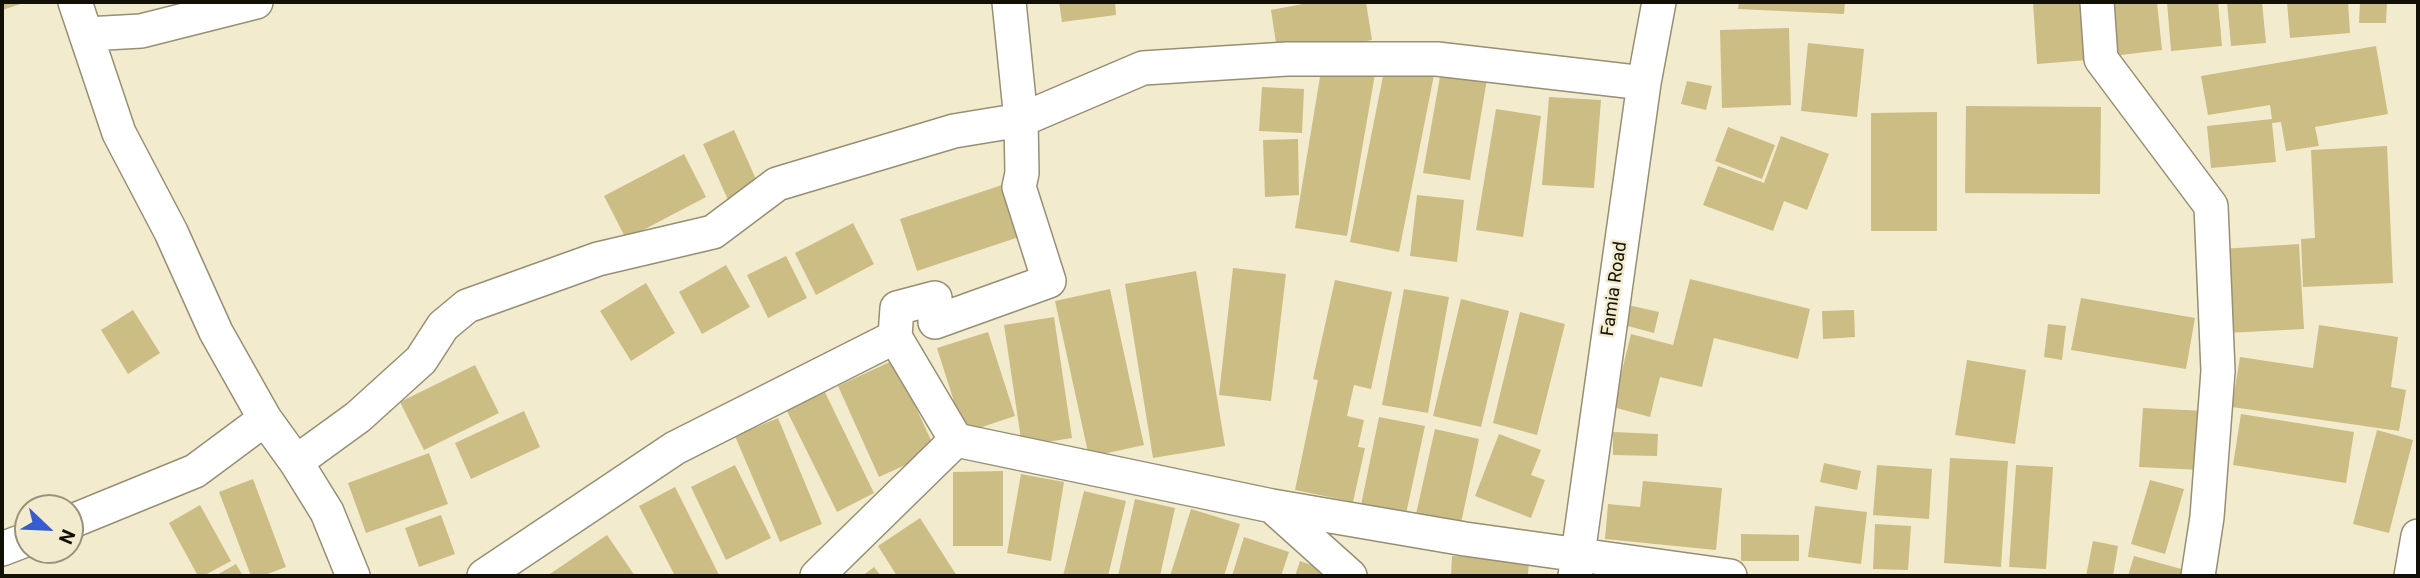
<!DOCTYPE html>
<html>
<head>
<meta charset="utf-8">
<style>
  body { margin:0 }
  #map { position:relative; width:2420px; height:578px; overflow:hidden; background:#f3ebce; font-family:Roboto,sans-serif }
  canvas { display:block }
  .frame { position:absolute; inset:0; border:4px solid #120f06; pointer-events:none }
  .north { position:absolute; left:14px; top:494px; width:70px; height:70px; box-sizing:border-box; background:#f3ebce; border:2px solid #99937e; border-radius:50%; rotate:113deg; font-size:19px; font-weight:700; line-height:28px; text-align:center; color:#120f06 }
  .north::after { content:''; display:block; margin:auto; width:24px; height:32px; background:#375ccd; clip-path:polygon(50% 0,100% 100%,50% 72%,0 100%) }
</style>
</head>
<body>
<div id="map">
<canvas width="2420" height="578"></canvas>
<div class="frame"></div>
<div class="north">N</div>
</div>
<script>
const ctx = document.querySelector('canvas').getContext('2d');
ctx.lineJoin = 'round';
function paint(path, color) {
  ctx.fillStyle = color;
  ctx.fill(path, 'evenodd');
}
function strokePath(path, color, width, dash) {
  ctx.strokeStyle = color;
  ctx.lineWidth = width;
  ctx.lineCap = dash ? 'butt' : 'round';
  ctx.setLineDash(dash || []);
  ctx.stroke(path);
}
function label(font, color, halo, rows, align = 'center') {
  ctx.font = font + ' Roboto,sans-serif';
  ctx.lineWidth = 5;
  ctx.setLineDash([]);
  ctx.textBaseline = 'middle';
  ctx.strokeStyle = halo;
  ctx.fillStyle = color;
  for (const [text, x, y, turn = 0] of rows) {
    ctx.save();
    ctx.translate(x, y);
    ctx.rotate((+turn || 0) * Math.PI / 180);
    ctx.textAlign = isNaN(turn) ? turn : align;
    if (halo) ctx.strokeText(text, 0, 0);
    ctx.fillText(text, 0, 0);
    ctx.restore();
  }
}
paint(new Path2D(`
  M2 2H27L2 10Z
  M1059 2H1115L1116 15 1062 22Z
  M1313 2H1366L1372 40 1278 56 1271 10Z
  M1739 2H1845L1844 14 1738 9Z
  M2033 2H2084L2088 60 2037 64Z
  M2108 2H2157L2162 50 2113 56Z
  M2167 2H2218L2222 46 2171 51Z
  M2227 2H2262L2266 43 2231 46Z
  M2287 2H2348L2350 33 2290 38Z
  M2360 2H2387L2386 23H2359Z
  M1789 28 1791 105 1722 108 1720 30Z
  M1808 43 1864 49 1857 117 1801 111Z
  M2376 46 2388 114 2315 127 2319 146 2286 151 2281 122 2272 123 2276 162 2211 168 2207 126 2272 119 2270 105 2208 115 2201 76Z
  M1322 65 1375 74 1347 236 1295 228Z
  M1385 66 1434 75 1399 252 1350 242Z
  M1441 71 1487 79 1470 180 1423 173Z
  M1687 81 1712 86 1706 110 1681 104Z
  M1262 87 1304 89 1302 133 1259 131Z
  M1549 97 1601 100 1594 188 1542 185Z
  M1966 106 2101 107 2100 194 1965 193Z
  M1496 109 1541 116 1523 237 1476 230Z
  M1937 112V231H1871V113Z
  M1728 127 1775 145 1762 179 1715 161Z
  M734 130 759 186 728 200 703 144Z
  M1781 136 1829 154 1807 210 1784 201 1773 231 1703 205 1718 166 1764 183Z
  M1298 139 1299 195 1265 197 1263 140Z
  M2387 146 2393 283 2303 287 2301 239 2315 238 2311 150Z
  M684 154 706 197 626 239 604 196Z
  M1008 183 1025 235 917 271 900 219Z
  M1417 195 1464 200 1457 262 1410 256Z
  M853 223 874 264 816 295 795 253Z
  M2299 244 2304 329 2226 333 2221 249Z
  M786 256 807 298 768 318 747 275Z
  M726 265 750 307 702 334 679 292Z
  M1233 268 1286 274 1271 401 1219 395Z
  M1196 271 1225 446 1153 458 1125 284Z
  M1690 279 1810 309 1798 359 1714 338 1702 387 1660 377 1650 417 1613 407 1631 334 1673 345Z
  M1335 280 1392 292 1371 389 1354 385 1347 416 1364 420 1358 447 1365 448 1353 502 1295 490 1318 380 1313 379Z
  M646 283 675 333 631 361 600 311Z
  M1110 289 1144 445 1089 457 1055 301Z
  M1404 289 1449 297 1428 413 1382 405Z
  M2081 298 2195 318 2186 369 2071 350Z
  M1461 299 1509 311 1481 427 1433 416Z
  M1628 305 1659 312 1654 333 1624 325Z
  M133 310 160 353 128 374 101 330Z
  M1854 310 1855 337 1823 339 1822 311Z
  M1520 312 1565 324 1537 435 1493 423Z
  M1054 317 1072 438 1022 446 1004 325Z
  M2048 324 2066 326 2062 360 2044 357Z
  M2319 325 2398 337 2391 387 2406 390 2399 431 2232 407 2240 357 2313 368Z
  M988 332 1015 416 964 433 937 348Z
  M894 360 936 451 879 477 838 386Z
  M1967 360 2026 370 2015 444 1955 435Z
  M475 365 499 413 424 450 400 402Z
  M820 382 874 493 837 512 782 401Z
  M2143 408 2206 411 2202 470 2139 467Z
  M524 411 540 447 471 479 455 443Z
  M2241 414 2354 432 2346 483 2233 465Z
  M1379 417 1425 426 1406 514 1361 505Z
  M778 418 822 524 780 542 735 436Z
  M1435 429 1479 439 1461 523 1416 514Z
  M2377 430 2413 440 2389 533 2353 524Z
  M1613 432 1658 434 1657 456 1613 455Z
  M1499 434 1541 450 1531 475 1545 480 1531 518 1475 496Z
  M429 453 448 504 366 533 348 483Z
  M1950 458 2008 461 2001 567 1944 563Z
  M1824 463 1861 471 1857 490 1820 482Z
  M735 465 771 538 726 560 691 487Z
  M1877 465 1932 469 1929 519 1873 515Z
  M2016 465 2053 467 2046 569 2009 567Z
  M1003 471V546H953V472Z
  M1021 474 1064 482 1051 561 1007 553Z
  M253 479 286 567 262 576H251L219 492Z
  M2150 480 2184 489 2165 554 2131 544Z
  M1643 481 1722 488 1716 550 1605 539 1608 504 1640 507Z
  M675 487 719 575 716 576H675L639 506Z
  M1084 491 1126 501 1108 576H1063Z
  M1135 499 1175 508 1160 576H1118Z
  M200 505 231 561 203 576H198L169 523Z
  M1815 506 1867 512 1861 564 1808 557Z
  M1191 509 1240 524 1224 576H1170Z
  M441 515 455 554 419 567 405 528Z
  M920 518 957 576H897L878 546Z
  M1875 524 1911 526 1908 570 1873 569Z
  M1741 534 1799 535V561H1741Z
  M607 535 635 576H547Z
  M1244 537 1289 552 1281 576H1232Z
  M2093 541 2118 546 2113 576H2086Z
  M1452 556 1529 559 1528 576H1451Z
  M2134 556 2185 570 2184 576H2128Z
  M1300 561 1328 571 1326 576H1295Z
  M236 564 243 576H215Z
  M874 567 881 576H862Z`), '#ccbd85');
const street = new Path2D(`
  M75 2 119 133 171 232 216 332 265 419 296 462 327 512 353 576
  M2097 2 2101 59 2211 206 2218 371 2207 517 2198 576
  M87 34 141 31 256 2
  M895 337 897 308 935 298V322L1049 281 1019 187 1022 173 1021 120 1009 2
  M296 462 358 417 421 360 443 326 467 306 598 259 713 232 777 184 954 131 1021 120 1143 68 1287 59H1437L1644 83
  M1272 506 1350 576
  M70 522 195 471 265 419
  M2 549 28 539
  M484 576 675 448 895 337 956 440
  M817 576 956 440 1272 506 1465 539 1730 576
  M1575 576 1644 83 1659 2
  M2411 576 2418 536`);
strokePath(street, '#968f74', 36);
strokePath(street, '#fff', 33);
label('18px', '#120f06', '#f3ebce', [
  ["Famia Road",1615,289,-82]
]);
</script>
</body>
</html>
